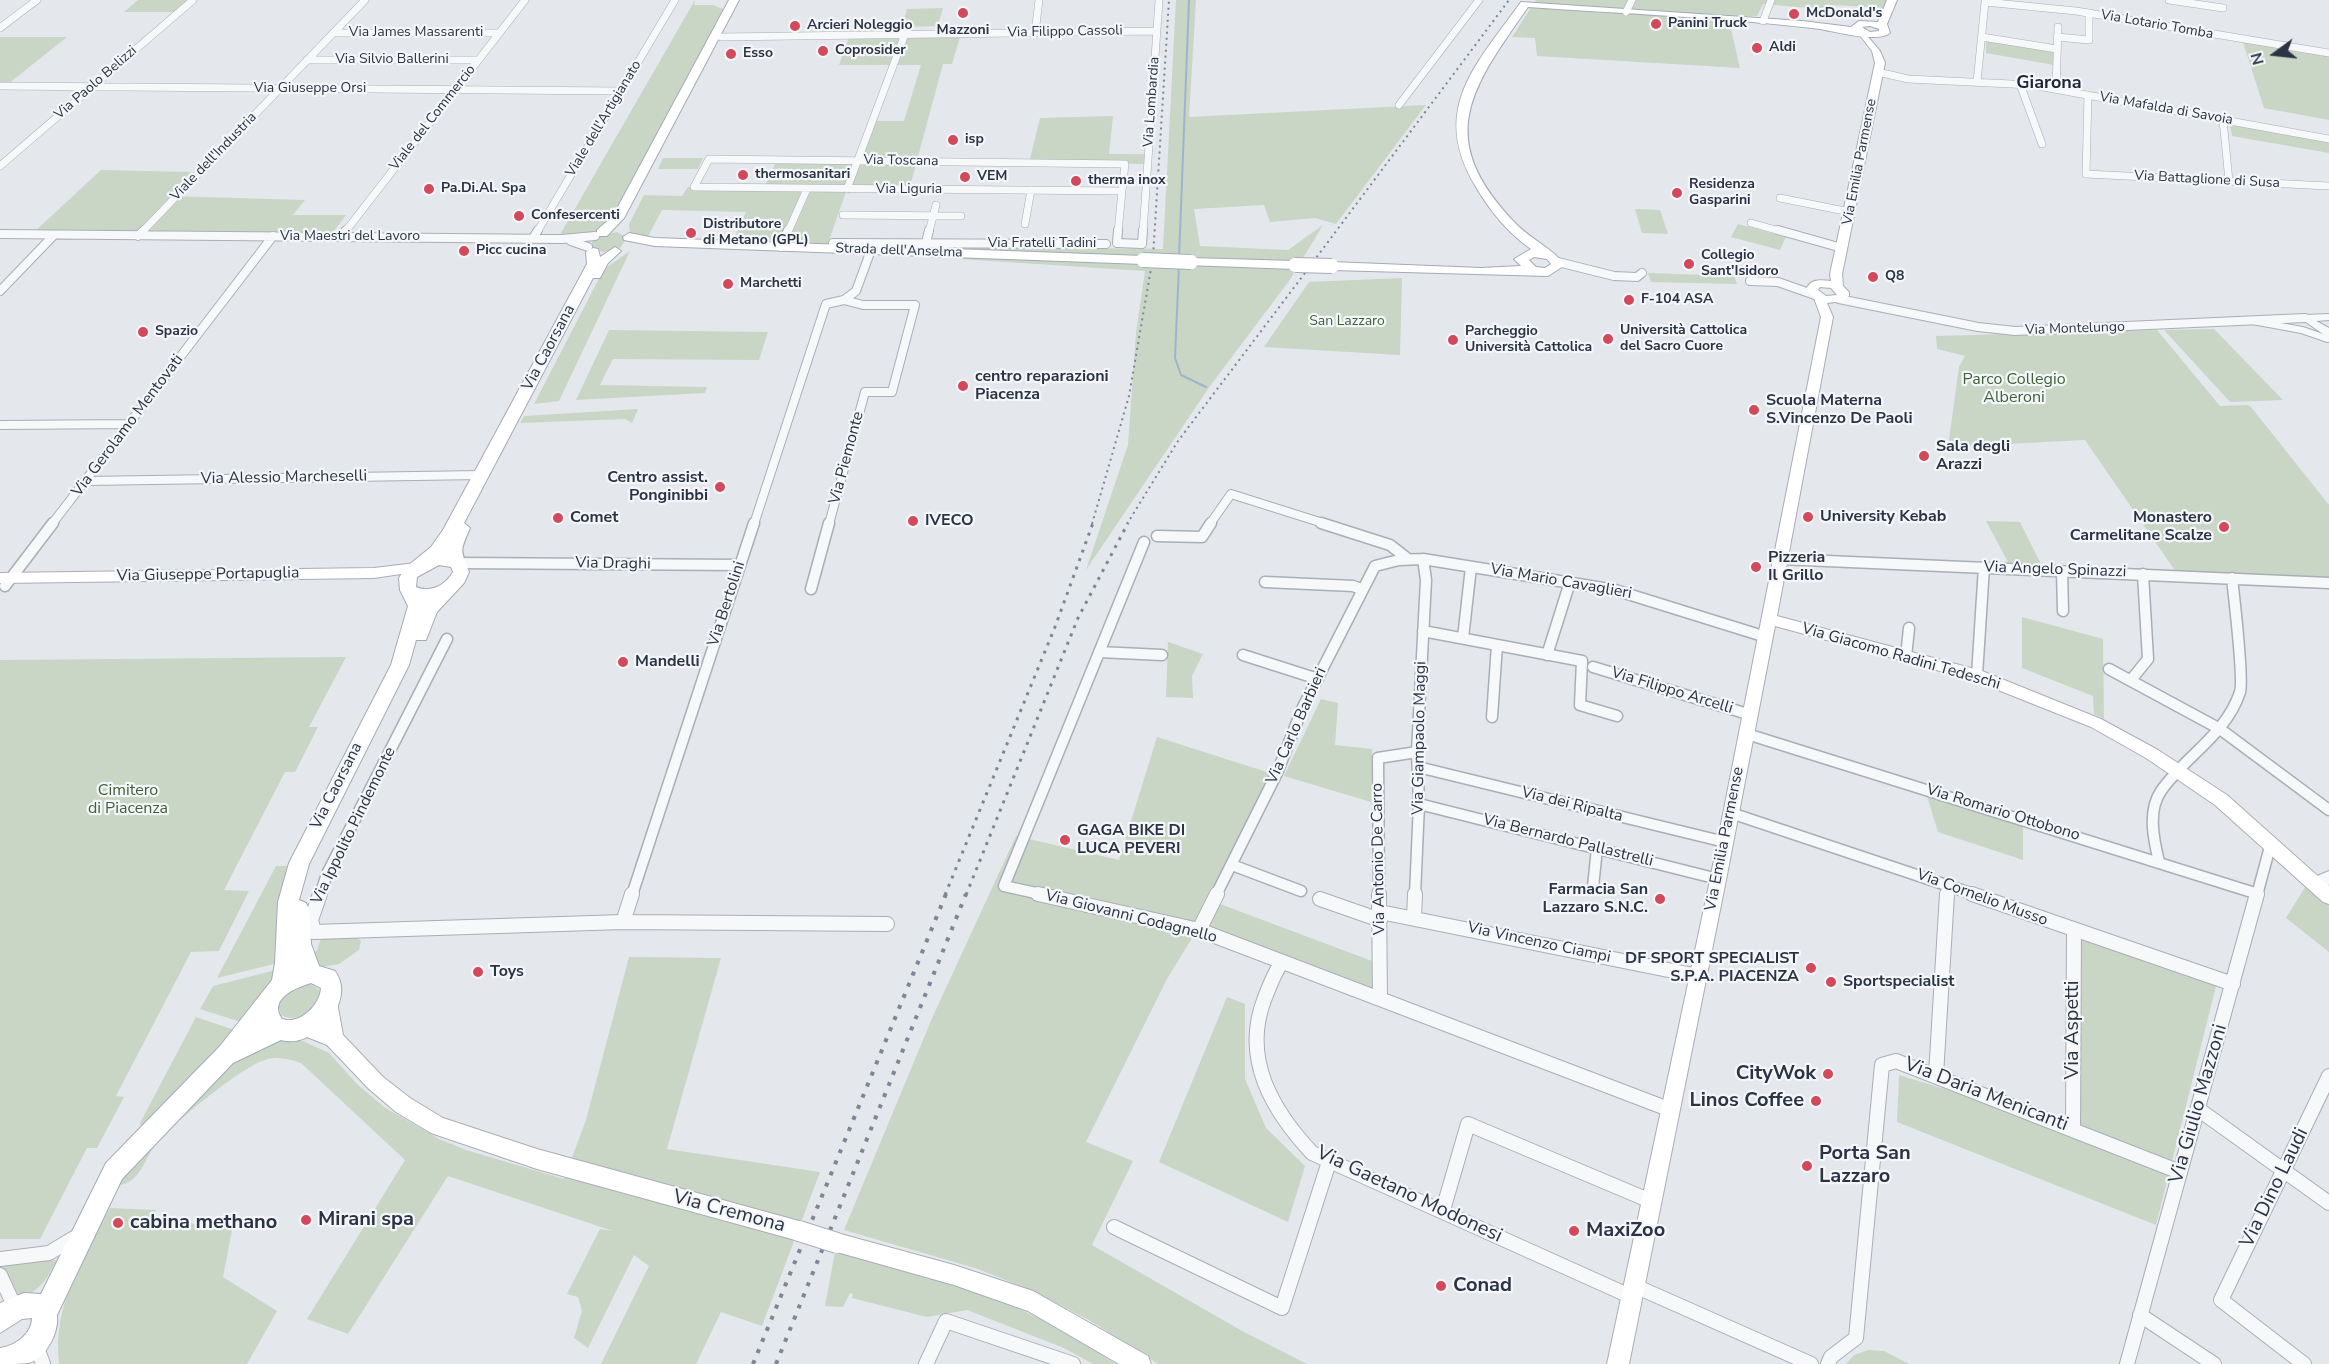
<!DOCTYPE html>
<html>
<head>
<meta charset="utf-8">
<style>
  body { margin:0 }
  #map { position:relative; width:2329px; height:1364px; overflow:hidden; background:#e4e7ec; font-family:"Nunito Sans",sans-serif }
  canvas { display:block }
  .north { position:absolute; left:2245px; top:24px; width:60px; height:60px; -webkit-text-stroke:4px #f4f6f9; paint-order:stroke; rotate:255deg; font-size:16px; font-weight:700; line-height:24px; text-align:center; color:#2b3445 }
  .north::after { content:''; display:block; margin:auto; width:21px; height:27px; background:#2b3445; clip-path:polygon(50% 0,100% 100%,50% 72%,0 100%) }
</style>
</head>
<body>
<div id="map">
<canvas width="2329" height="1364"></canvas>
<div class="north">N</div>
</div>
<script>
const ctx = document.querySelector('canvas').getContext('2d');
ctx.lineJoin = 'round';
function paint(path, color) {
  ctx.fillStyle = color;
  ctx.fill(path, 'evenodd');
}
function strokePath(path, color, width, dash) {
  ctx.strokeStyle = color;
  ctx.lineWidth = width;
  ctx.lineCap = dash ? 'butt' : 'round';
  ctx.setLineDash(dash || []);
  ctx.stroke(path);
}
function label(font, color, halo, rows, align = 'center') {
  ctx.font = font + ' "Nunito Sans",sans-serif';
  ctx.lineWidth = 4.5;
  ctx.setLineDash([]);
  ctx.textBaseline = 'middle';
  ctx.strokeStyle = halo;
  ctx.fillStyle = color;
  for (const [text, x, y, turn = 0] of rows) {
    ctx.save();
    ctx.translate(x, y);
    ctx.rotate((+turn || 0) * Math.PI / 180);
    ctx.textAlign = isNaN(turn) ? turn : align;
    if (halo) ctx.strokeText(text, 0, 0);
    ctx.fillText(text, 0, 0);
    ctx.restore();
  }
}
paint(new Path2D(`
  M138 0H193L179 12H124Z
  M695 0 694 5H713L725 10 607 225 591 234 558 238Z
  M1176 0H1196L1189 117 1426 105 1336 224 1315 218 1270 222 1264 205 1194 209 1200 246 1288 250 1323 225 1289 281 1210 386 1086 570 1128 445 1136 333 1145 271 882 254 884 246 1163 249Z
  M1536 0H1889L1886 8 1833 5 1832 10 1763 4 1757 16H1728L1740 68 1537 56 1535 38 1512 37Z
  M943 8 938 26 902 27 907 9Z
  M961 34 952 64H943L909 190 847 189 827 246 732 243 746 212 662 210 646 240 630 233 629 224 644 195 682 196 688 187 764 188 777 160H858L872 121H904L921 65H839L850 35Z
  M0 37H67L8 84H0Z
  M1986 39 2057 51 2054 65 1986 53Z
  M2242 39 2329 53V120L2264 108Z
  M1113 116 1109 154H1148L1147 164 1029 163 1040 118Z
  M2230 123 2329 141V153L2232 136Z
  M663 158H703L698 169H658Z
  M101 170 191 172 167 196 305 200 293 215H346L330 236 32 234Z
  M1635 209 1660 210 1668 234 1642 233Z
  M1738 224 1786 237 1780 250 1731 237Z
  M617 232 627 238 620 248 603 252 590 247 594 238Z
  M630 251 559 401 534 404 604 269Z
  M1648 273 1734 276 1737 284 1651 282Z
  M1402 278 1400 355 1264 347 1309 282Z
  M2214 329 2283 400 2230 402 2164 330Z
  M609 330 768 332 759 360 613 359 600 385 707 387 705 393 576 400Z
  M2157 330 2220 406 2248 405 2251 407 2329 505V583L2176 572 2085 440 1948 447 1959 367 1965 356 1937 349 1936 336Z
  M638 409 632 423 625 419 520 423 524 416Z
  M1986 521 2020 522 2041 564 2008 562Z
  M2022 617 2103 639 2104 719 2094 714 2093 696 2022 668Z
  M1168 642 1203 654 1192 676 1193 698 1166 697Z
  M346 657 309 727H318L295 772H285L224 890 249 891 219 951 191 952 116 1096 124 1097 97 1148H87L40 1239H0V660Z
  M1321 699 1338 703 1335 745 1372 749 1371 802 1284 776Z
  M1157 737 1270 773 1212 901 1380 964 1382 999 1197 930 1167 979 1086 1142 1133 1161 1092 1245 1244 1332 1307 1364H1158L1089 1320 1031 1290 975 1268 844 1230 933 1016 1016 836 1119 860Z
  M1927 796 2023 826V860L1938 832Z
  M276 866H291L278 963 217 978Z
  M2307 884 2329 904V952L2286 918Z
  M2074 931 2216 986 2156 1225 1897 1122 1899 1075 2072 1128Z
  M358 938 361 941 359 950 339 964 316 968 309 959 317 950 321 939Z
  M629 957 721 958 667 1149 820 1172 762 1326 721 1312 696 1364H601L649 1266 634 1255 588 1348 574 1338 582 1311 578 1297 567 1294 600 1229 613 1231 448 1176 348 1334 307 1319 405 1160 301 1063C289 1059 277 1056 265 1060 244 1065 168 1127 155 1145 143 1162 140 1184 115 1186L221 1068 276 1042 288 1040 303 1041 329 1053 357 1084 384 1107 439 1139 466 1150 564 1179 586 1120Z
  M276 970 269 989 244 1023 200 1009 213 986Z
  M309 983 319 990C321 1008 298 1025 281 1015L279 1007 283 997Z
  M1227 997 1245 1004V1079L1266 1128 1305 1166 1288 1222 1159 1162Z
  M196 1017 237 1031 142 1130 140 1123Z
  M110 1208 156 1210 151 1222 233 1225 223 1277 277 1311 247 1364H59C52 1305 83 1258 110 1208Z
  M835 1252C914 1274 997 1292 1069 1334 1085 1343 1100 1354 1115 1364H1093L1064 1348 967 1310 927 1317 852 1298 853 1294 850 1293 843 1307 825 1306Z
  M57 1260C47 1278 40 1293 19 1297L0 1263Z
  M1868 1350 1884 1351 1909 1364H1846L1854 1355Z`), '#c9d6c5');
strokePath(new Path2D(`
  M1179 258 1189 0
  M1179 265 1175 358 1181 375 1206 387`), '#9fb4cc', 2);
const minorFar3 = new Path2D(`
  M2169 0 2223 8
  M1626 12 1632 0
  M1763 21 1771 0
  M0 28 37 0
  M333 33H499
  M1035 33 1039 0
  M721 37 1156 31
  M1982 37 2057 49
  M2057 37 2089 40V13
  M307 60H478
  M1878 72 1908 79 2032 85 2329 139
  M1977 82 1985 2 2076 11 2329 53
  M2020 84 2042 144
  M0 86 621 91
  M2056 89 2058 27
  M2088 95 2086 174 2329 186
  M1399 105 1479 0
  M2223 120 2229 181
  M709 159 1125 164 1122 191 694 187Z
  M0 166 193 0
  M847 189 905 34
  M1780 198 1850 212
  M843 215 961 216
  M1751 223 1783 232
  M1025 224 1031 190
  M142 232 365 0
  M345 232 525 0
  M537 232 675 0
  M788 232 807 189
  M929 232 936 205
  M1118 232 1122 191
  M1143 232 1159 0`);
const minorFar2 = new Path2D(`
  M1118 230 1117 243 1142 244 1143 230
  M1778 230 1842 248
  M0 234 562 239 595 236
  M138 236 144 230
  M341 237 346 230
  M533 238 538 230
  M571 241 588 247
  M833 243 1106 244
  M926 243 929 230
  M781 247 788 230
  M1558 262 1614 276 1637 277 1642 273
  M1750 281 1778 282 1815 295
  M0 291 54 235
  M1839 299 1978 327 2015 331 2305 318
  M0 425 130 424
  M86 481 481 475
  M52 524 273 236
  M754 524 826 304 844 300
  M829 524 865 392H892L915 305H863L844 300 856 291 871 250
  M1210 524 1231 494 1326 524`);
const minorFar1 = new Path2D(`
  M1321 523 1390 545 1408 559
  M1157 536 1202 537 1211 523
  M1781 559 2329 583
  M458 563 740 565
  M2062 571 2063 611
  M1265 582 1353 586 1361 589
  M5 586 53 523
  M811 589 829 523
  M1423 631 1582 661 1580 705 1617 716
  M1463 638 1471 567
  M1099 652 1162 655
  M1243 655 1318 679
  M1547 655 1570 582
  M1906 657 1909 628
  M1593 667 1751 715
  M2109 669 2220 729 2329 810
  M1977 675 1984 567
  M2131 680 2148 659 2143 574
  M1492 717 1497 645
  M1747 734 2258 894
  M1418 767 1725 842
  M1419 804 1718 879
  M1731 813 1976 895
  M2159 862C2154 841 2147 811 2161 791 2185 756 2226 735 2240 692 2244 679 2234 597 2232 578
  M1232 865 1301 891
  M1593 887 1597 848
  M320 895 327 874 447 639
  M632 895 754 523
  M1045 895 1004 886 1144 542
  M1216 895 1277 773 1303 707 1375 566 1399 560 1423 559 1615 590 1766 637
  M1379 895 1378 758 1417 752
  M1415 895 1419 804 1417 752 1426 580 1423 559
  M1947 895 1948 885
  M2257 895 2271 843`);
const minor = new Path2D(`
  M320 894 311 920 314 932 623 922 887 924
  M1038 894 1199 930 1671 1110
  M1379 894 1380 999
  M1972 894 2233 984
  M1320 899 1380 920
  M1380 912 1698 976
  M1414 918 1415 894
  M623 922 632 894
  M1199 930 1217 894
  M1282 962C1274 973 1269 987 1264 1000 1242 1059 1272 1110 1312 1153L1632 1297
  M1936 1075 1947 894
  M2198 1109 2329 1203
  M2073 1128 2074 931
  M1443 1210 1468 1124 1653 1202
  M1114 1227 1282 1308 1329 1162
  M0 1259 49 1253 74 1238
  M0 1275 12 1301 22 1304
  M1635 1286 1811 1364
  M2140 1315 2214 1364
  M36 1345 43 1364
  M926 1364 946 1321 1073 1364
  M1828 1364 1831 1357 1856 1338 1882 1065 1896 1061 2180 1172
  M2127 1364 2257 894
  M2304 1364 2221 1300 2329 1076`);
const tertiary = new Path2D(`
  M2329 314V320L2316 321 2329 328V342H2327L2301 333 2252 324 2247 321 2252 318 2303 327 2323 334 2300 318 2305 315Z
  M2329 871V885L2315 891 2310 889 2307 884 2310 879Z`);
const secondary = new Path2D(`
  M1863 31 1880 51 1885 63 1842 274 1843 286 1849 292V296L1843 301 1827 303 1833 317 1777 616 1982 671 2101 719 2158 750 2227 795 2329 886V904L2323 902 2215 805 2146 758 2091 727 1973 680 1775 626 1725 885 1629 1364H1607L1709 885 1821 317 1814 298 1806 290C1810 278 1821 280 1831 281L1830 274 1875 63 1872 51 1859 34ZM1820 287 1831 288 1837 295 1826 296 1818 290Z
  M416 563 421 565 423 568 421 571 374 578 0 583V573L374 568Z
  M330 995 336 997 343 1035 383 1077 410 1098 443 1118 537 1149 799 1221 806 1224 809 1231 806 1238 799 1241 537 1169 431 1133 396 1112 369 1089 327 1045 297 1033 294 1027 297 1021 303 1018 323 1026 321 1003 324 997Z
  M837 1233 954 1265 1033 1291 1148 1356 1151 1364H1119L1028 1311 954 1285 830 1250 827 1243 830 1236Z`);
const primary = new Path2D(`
  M729 0H739L624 218 607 236H597V230L613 216Z
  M1887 0H1897L1887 24 1890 33C1877 43 1837 32 1820 29 1723 17 1625 14 1528 7 1470 90 1433 138 1516 224 1532 240 1552 248 1565 265L1548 276 1332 270 1325 266 1332 262 1481 268 1521 266 1514 259 1531 249C1508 233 1490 211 1476 187 1429 109 1476 65 1521 2L1802 21 1851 27 1859 21 1878 22ZM1870 26 1879 29V31L1870 32 1862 27ZM1534 257 1547 259 1551 264 1545 268 1536 267 1529 260Z
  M629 233 655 238 1143 256 1150 260 1143 264 655 246 624 240 623 237Z
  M615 247 621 251 608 263 600 278H593L464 523 470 528C459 553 461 549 469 572L464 583 437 612 426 640H416L409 665 309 864 299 900 306 903 309 909 311 944 319 966 335 971C358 1003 312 1050 281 1040L233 1063 122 1179 57 1315C59 1332 47 1357 29 1363 22 1364 9 1364 0 1364V1348C15 1346 32 1334 32 1318L22 1319 0 1333V1303L24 1293 41 1294 106 1163 220 1046 272 980 275 963 278 902 289 863 391 665 408 606 400 590 399 578 405 568 431 547 443 530 587 264 586 252 593 248 598 249 600 257ZM439 565 451 567 453 572C445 586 430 593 416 587L417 577ZM311 983 321 988C320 1005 300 1025 282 1019 268 999 295 988 311 983Z
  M1191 258 1295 261 1302 265 1295 269 1186 265V259Z`);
strokePath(minorFar3, '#a9aeb7', 8);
strokePath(minorFar2, '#a9aeb7', 10);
strokePath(minorFar1, '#a9aeb7', 13);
strokePath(minor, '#a9aeb7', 16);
strokePath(tertiary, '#a9aeb7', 2);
strokePath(secondary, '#a9aeb7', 2);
strokePath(primary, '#a3abb8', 2);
strokePath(minorFar3, '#f7f8fa', 7);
strokePath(minorFar2, '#f7f8fa', 8);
strokePath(minorFar1, '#f7f8fa', 10);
strokePath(minor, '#f7f8fa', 14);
paint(tertiary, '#f7f8fa');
paint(secondary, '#fff');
paint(primary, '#fff');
strokePath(new Path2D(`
  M1313 262 1509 0
  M1092 524 1129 396 1153 257 1169 0
  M1127 524 1178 441 1308 269`), '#7d8696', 2, [2, 4]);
strokePath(new Path2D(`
  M945 895 1055 627 1093 523
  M966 895 1078 618 1128 523`), '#7d8696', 3, [3, 6]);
strokePath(new Path2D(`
  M753 1364 946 894
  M776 1364 966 894`), '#7d8696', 4, [4, 8]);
const secondaryBridge = new Path2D(`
  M799 1231 837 1243`);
const primaryBridge = new Path2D(`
  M1143 260 1191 262
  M1295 265 1332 266`);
strokePath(secondaryBridge, '#a9aeb7', 22, []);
strokePath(primaryBridge, '#a3abb8', 16, []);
strokePath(secondaryBridge, '#fff', 20);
strokePath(primaryBridge, '#fff', 14);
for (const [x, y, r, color] of [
  [963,13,6,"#d1495b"],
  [1794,14,6,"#d1495b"],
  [1656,24,6,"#d1495b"],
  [795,26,6,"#d1495b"],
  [1757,48,6,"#d1495b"],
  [823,51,6,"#d1495b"],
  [731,54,6,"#d1495b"],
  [953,140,6,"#d1495b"],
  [743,175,6,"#d1495b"],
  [965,177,6,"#d1495b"],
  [1076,181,6,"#d1495b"],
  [429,189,6,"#d1495b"],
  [1677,193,6,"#d1495b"],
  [519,216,6,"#d1495b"],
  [691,233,6,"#d1495b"],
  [464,251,6,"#d1495b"],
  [1689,264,6,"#d1495b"],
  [1873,277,6,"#d1495b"],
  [728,284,6,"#d1495b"],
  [1629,300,6,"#d1495b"],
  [143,332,6,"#d1495b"],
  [1608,339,6,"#d1495b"],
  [1453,340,6,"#d1495b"],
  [963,386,6,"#d1495b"],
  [1754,410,6,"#d1495b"],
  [1924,456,6,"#d1495b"],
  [720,487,6,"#d1495b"],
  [1808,517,6,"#d1495b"],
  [558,518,6,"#d1495b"],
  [913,521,6,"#d1495b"],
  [2224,527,6,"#d1495b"],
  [1756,567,6,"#d1495b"],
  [623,662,6,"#d1495b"],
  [1065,840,6,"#d1495b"],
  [1660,899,6,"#d1495b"],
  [1811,968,6,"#d1495b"],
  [478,972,6,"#d1495b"],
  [1831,982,6,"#d1495b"],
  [1828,1074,6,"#d1495b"],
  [1816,1101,6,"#d1495b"],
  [1807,1166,6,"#d1495b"],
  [306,1220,6,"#d1495b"],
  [118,1223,6,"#d1495b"],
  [1574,1231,6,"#d1495b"],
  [1441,1286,6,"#d1495b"]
]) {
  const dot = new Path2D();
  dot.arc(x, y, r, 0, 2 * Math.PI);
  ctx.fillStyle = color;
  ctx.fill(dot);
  strokePath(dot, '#f4f6f9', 2);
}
label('bold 14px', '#2b3445', '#f4f6f9', [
  ["McDonald's",1806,14],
  ["Panini Truck",1668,24],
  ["Arcieri Noleggio",807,26],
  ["Mazzoni",963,31,"center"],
  ["Aldi",1769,48],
  ["Coprosider",835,51],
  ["Esso",743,54],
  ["isp",965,140],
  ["thermosanitari",755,175],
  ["VEM",977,177],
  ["therma inox",1088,181],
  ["Residenza",1689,185],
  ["Gasparini",1689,201],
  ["Pa.Di.Al. Spa",441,189],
  ["Confesercenti",531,216],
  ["Distributore",703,225],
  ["di Metano (GPL)",703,241],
  ["Picc cucina",476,251],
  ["Collegio",1701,256],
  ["Sant'Isidoro",1701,272],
  ["Q8",1885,277],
  ["Marchetti",740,284],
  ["F-104 ASA",1641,300],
  ["Università Cattolica",1620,331],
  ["del Sacro Cuore",1620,347],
  ["Spazio",155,332],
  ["Parcheggio",1465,332],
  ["Università Cattolica",1465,348]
], 'left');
label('14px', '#2b3445', '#f4f6f9', [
  ["Via Lotario Tomba",2157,25,10],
  ["Via Filippo Cassoli",1065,32,-1],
  ["Via James Massarenti",416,33],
  ["Via Silvio Ballerini",392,60],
  ["Via Paolo Belizzi",96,83,-41],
  ["Via Giuseppe Orsi",310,89],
  ["Via Lombardia",1152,102,-86],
  ["Via Mafalda di Savoia",2166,109,10],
  ["Viale del Commercio",433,118,-52],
  ["Viale dell'Artigianato",604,119,-59],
  ["Viale dell'Industria",214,157,-46],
  ["Via Toscana",901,161,1],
  ["Via Emilia Parmense",1860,162,-79],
  ["Via Battaglione di Susa",2207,180,3],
  ["Via Liguria",909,190],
  ["Via Maestri del Lavoro",350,237],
  ["Via Fratelli Tadini",1042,244],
  ["Strada dell'Anselma",899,251,2],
  ["Via Montelungo",2075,329,-2]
]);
label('14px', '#3f6138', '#f4f6f9', [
  ["San Lazzaro",1347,322]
]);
label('16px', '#2b3445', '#f4f6f9', [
  ["Via Caorsana",549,348,-62],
  ["Via Gerolamo Mentovati",128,426,-53],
  ["Via Piemonte",847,458,-75],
  ["Via Alessio Marcheselli",284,478,-1],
  ["Via Draghi",613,564,1],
  ["Via Angelo Spinazzi",2055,570,2],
  ["Via Giuseppe Portapuglia",208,575,-1],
  ["Via Mario Cavaglieri",1561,582,10],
  ["Via Bertolini",727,604,-72],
  ["Via Giacomo Radini Tedeschi",1901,657,16],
  ["Via Filippo Arcelli",1672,691,17],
  ["Via Carlo Barbieri",1297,726,-66],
  ["Via Giampaolo Maggi",1420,738,-89],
  ["Via Caorsana",337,786,-63],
  ["Via dei Ripalta",1572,805,14],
  ["Via Romario Ottobono",2003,813,17],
  ["Via Ippolito Pindemonte",354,826,-64],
  ["Via Emilia Parmense",1725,839,-79],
  ["Via Bernardo Pallastrelli",1568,841,14],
  ["Via Antonio De Carro",1379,859,-91],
  ["Via Cornelio Musso",1982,898,20],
  ["Via Giovanni Codagnello",1131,917,14],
  ["Via Vincenzo Ciampi",1539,943,12]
]);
label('bold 16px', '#2b3445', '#f4f6f9', [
  ["centro reparazioni",975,377],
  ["Piacenza",975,395],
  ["Scuola Materna",1766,401],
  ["S.Vincenzo De Paoli",1766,419],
  ["Sala degli",1936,447],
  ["Arazzi",1936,465],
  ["Centro assist.",708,478,"right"],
  ["Ponginibbi",708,496,"right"],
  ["University Kebab",1820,517],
  ["Comet",570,518],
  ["Monastero",2212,518,"right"],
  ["Carmelitane Scalze",2212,536,"right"],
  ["IVECO",925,521],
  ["Pizzeria",1768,558],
  ["Il Grillo",1768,576],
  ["Mandelli",635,662],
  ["GAGA BIKE DI",1077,831],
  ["LUCA PEVERI",1077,849],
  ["Farmacia San",1648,890,"right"],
  ["Lazzaro S.N.C.",1648,908,"right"],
  ["DF SPORT SPECIALIST",1799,959,"right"],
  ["S.P.A. PIACENZA",1799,977,"right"],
  ["Toys",490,972],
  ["Sportspecialist",1843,982]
], 'left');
label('16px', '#3f6138', '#f4f6f9', [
  ["Parco Collegio",2014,380],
  ["Alberoni",2014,398],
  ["Cimitero",128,791],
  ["di Piacenza",128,809]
]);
label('bold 18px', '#1d2536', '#f4f6f9', [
  ["Giarona",2049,84]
]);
label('20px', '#2b3445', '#f4f6f9', [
  ["Via Aspetti",2073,1030,-90],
  ["Via Daria Menicanti",1986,1095,21],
  ["Via Giulio Mazzoni",2199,1104,-74],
  ["Via Dino Laudi",2275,1188,-64],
  ["Via Gaetano Modonesi",1409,1195,25],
  ["Via Cremona",729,1212,15]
]);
label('bold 20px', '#2b3445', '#f4f6f9', [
  ["CityWok",1816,1074,"right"],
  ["Linos Coffee",1804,1101,"right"],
  ["Porta San",1819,1154],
  ["Lazzaro",1819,1177],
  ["Mirani spa",318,1220],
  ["cabina methano",130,1223],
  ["MaxiZoo",1586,1231],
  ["Conad",1453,1286]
], 'left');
</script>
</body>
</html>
